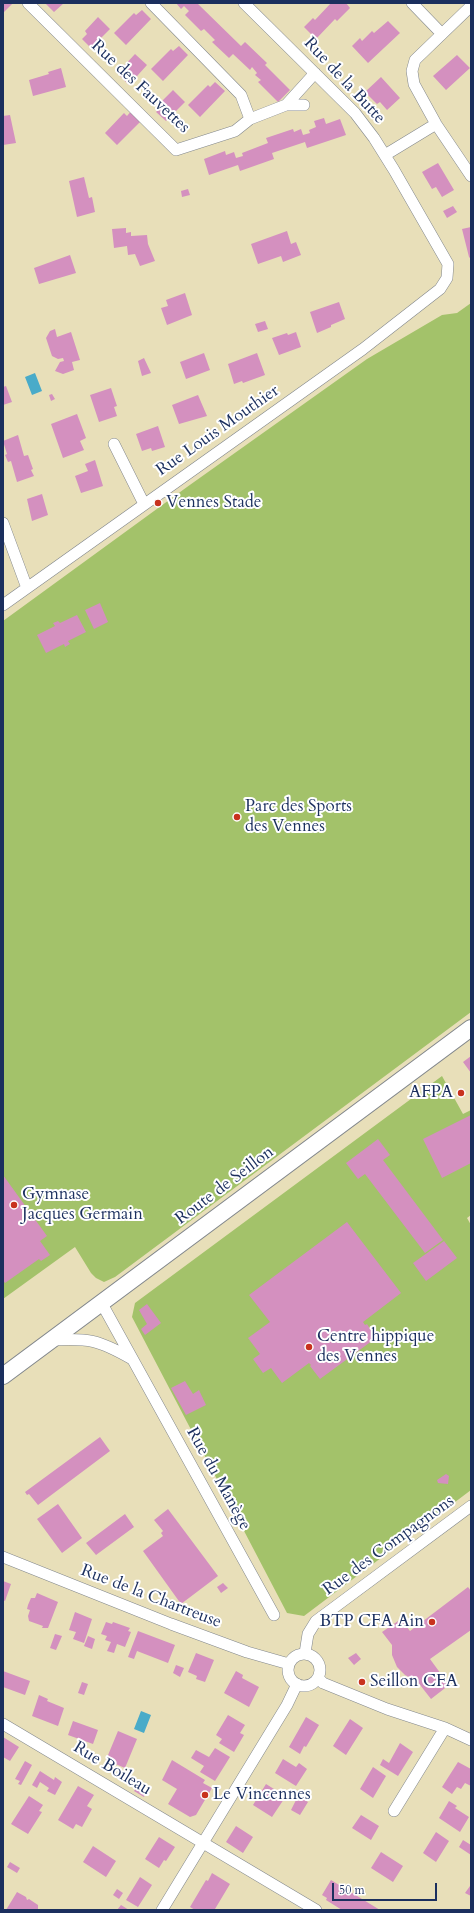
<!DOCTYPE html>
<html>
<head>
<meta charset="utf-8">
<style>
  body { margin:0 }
  #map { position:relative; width:474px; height:1913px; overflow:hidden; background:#e8dfb9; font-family:Cardo,serif }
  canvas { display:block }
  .frame { position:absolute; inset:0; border:4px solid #1b2f5e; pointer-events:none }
  .scale { position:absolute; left:332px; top:1883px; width:105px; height:18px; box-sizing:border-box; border:2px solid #1b2f5e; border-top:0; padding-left:5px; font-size:12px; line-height:14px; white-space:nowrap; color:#1b2f5e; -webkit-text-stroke:3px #fff; paint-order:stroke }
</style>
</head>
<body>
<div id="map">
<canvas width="474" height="1913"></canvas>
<div class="frame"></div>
<div class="scale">50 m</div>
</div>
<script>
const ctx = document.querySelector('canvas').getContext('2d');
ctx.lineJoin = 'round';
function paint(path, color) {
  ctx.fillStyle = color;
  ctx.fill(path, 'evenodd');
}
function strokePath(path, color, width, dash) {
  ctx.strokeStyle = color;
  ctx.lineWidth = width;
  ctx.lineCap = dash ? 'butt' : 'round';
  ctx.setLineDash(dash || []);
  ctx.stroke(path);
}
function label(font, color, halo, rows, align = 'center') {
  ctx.font = font + ' Cardo,serif';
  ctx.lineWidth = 4;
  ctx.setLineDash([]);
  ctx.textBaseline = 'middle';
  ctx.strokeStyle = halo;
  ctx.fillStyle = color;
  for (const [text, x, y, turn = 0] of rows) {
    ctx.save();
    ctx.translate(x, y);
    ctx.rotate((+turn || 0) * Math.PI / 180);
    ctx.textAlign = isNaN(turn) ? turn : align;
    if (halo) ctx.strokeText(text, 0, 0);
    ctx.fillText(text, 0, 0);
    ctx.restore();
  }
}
paint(new Path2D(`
  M471 303V1012L115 1277 104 1282 96 1278 91 1273 75 1247 3 1299V621L187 487 367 359 442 315 457 313Z
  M442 1076 463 1114 471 1110V1215L467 1218 471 1225V1490L304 1616 287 1613 132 1317 135 1303Z`), '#a3c26a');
paint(new Path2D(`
  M35 373 42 391 32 395 25 377Z
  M141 1711 151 1715 144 1733 134 1729Z`), '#49abc9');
paint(new Path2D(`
  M3 3H13L3 13Z
  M45 3H64L54 12Z
  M176 3H197L241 46 245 42 267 63 265 65 290 90 278 102 258 82 261 80 255 75 257 73 252 67 250 70 233 54 229 58 212 42 215 40 204 29 201 31 185 15 189 11 184 6 181 9Z
  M331 3H346L350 8 337 21 335 19 316 39 304 27 313 18 315 20Z
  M142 10 151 19 126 45 114 33 134 13 136 15Z
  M98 17 110 29 91 48 82 39 87 34 85 31Z
  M388 21 400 33 368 63 352 46 360 38 362 41 372 31 374 33Z
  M179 46 188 55 163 81 151 69 171 49 173 51Z
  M135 54 147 65 129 85 119 75 124 70 122 68Z
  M457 55 470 68 446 90 433 76Z
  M61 68 66 87 33 96 29 80 49 74 48 72Z
  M381 77 400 98 387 110 380 102 377 104 365 92Z
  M215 82 225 91 200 117 188 105 208 85 210 87Z
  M173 90 185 102 166 121 156 112 162 106 159 104Z
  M132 110 142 120 117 145 105 133 124 113 127 116Z
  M10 115 16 143 3 145V116Z
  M324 118 326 124 340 119 346 135 307 148 305 142 272 153 274 159 240 171 238 165 209 175 204 159 225 151 226 155 234 152 236 158 243 156 242 153 268 143 266 138 293 129 294 132 301 129 303 135 310 133 309 130 316 127 314 121Z
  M438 163 454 190 442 197 436 187 432 189 422 172Z
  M84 177 89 198 92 197 95 212 77 217 69 181Z
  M188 189 190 195 182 197 181 191Z
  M453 206 457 212 447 218 443 211Z
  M471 227V259L469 257 462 229Z
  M126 228V233L131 232V236L147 235 148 244 155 261 140 266 135 254 128 255 127 246 114 248 112 229Z
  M287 231 291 244 296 242 301 255 283 262 281 256 258 264 251 244Z
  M70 255 76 273 39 284 34 268Z
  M185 293 192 315 167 325 161 308 168 306 166 300Z
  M339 302 345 319 331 325V327L317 333 310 312Z
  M265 321 268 329 258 332 255 324Z
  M55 329 57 337 71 332 80 360 72 362 74 370 63 374 55 371 60 362 64 361 63 358 58 359 52 356 46 338 50 331Z
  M296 332 301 347 279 355 272 338 287 333 288 335Z
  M204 353 210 370 186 379 180 362Z
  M257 353 265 375 243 383 242 381 234 384 228 364Z
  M144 358 151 373 142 376 138 361Z
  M6 386 12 402 3 405V387Z
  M111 388 117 406 114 407 117 416 99 422 90 395Z
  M52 394 55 399 51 401 49 395Z
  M198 395 207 416 179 424 172 405Z
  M77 414 86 438 80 441 84 450 63 458 51 424Z
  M158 426 165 447 152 451 151 448 142 451 136 434Z
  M18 435 24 456 28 455 33 469 31 470 34 476 17 482 11 461 8 462 5 455 7 454 3 441Z
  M95 460 103 486 81 493 75 476 88 471 85 464Z
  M42 494 48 515 32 521 27 499Z
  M100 603 108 622 94 629 85 610Z
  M77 615 86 632 68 641 70 644 65 647 64 644 46 653 37 635 55 626 53 623 58 621 60 623Z
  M471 1056V1073L463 1062Z
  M471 1115V1163L442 1178 423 1139Z
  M378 1139 390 1155 383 1160 443 1240 425 1253 365 1174 358 1179 346 1163Z
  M3 1175 47 1236 40 1241 50 1255 41 1261 39 1259 5 1283 3 1280Z
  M347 1222 401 1293 363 1322 365 1325 367 1324 376 1338 320 1379 310 1366 311 1365 309 1363 282 1383 271 1368 263 1373 253 1359 260 1354 248 1338 270 1322 249 1295Z
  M444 1241 457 1258 426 1281 413 1263Z
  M147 1304 161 1323 145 1335 141 1329 147 1324 139 1310Z
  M185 1381 193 1394 199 1390 206 1405 186 1415 171 1388Z
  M100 1437 110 1451 38 1505 29 1494 27 1495 25 1492Z
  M446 1474 449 1476 448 1484 438 1483 437 1480Z
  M58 1504 82 1538 62 1553 37 1519Z
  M168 1509 218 1576 181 1604 143 1551 163 1536 161 1533 163 1531 154 1520Z
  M125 1514 134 1527 96 1555 86 1543Z
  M3 1581 11 1584 5 1601 3 1600Z
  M223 1583 228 1588 221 1593 217 1587Z
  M468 1587 471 1591V1630L430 1659 449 1685 431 1699 417 1681 405 1675 397 1667 392 1655V1645L382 1632 401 1619 410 1631Z
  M37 1593 58 1602 48 1628H42L43 1626 29 1621 28 1616 30 1610 27 1609 28 1605 31 1598H35Z
  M75 1612 92 1619 84 1643 73 1639 76 1632 69 1630Z
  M106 1622 112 1624 113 1622 130 1628 128 1631 131 1632 125 1647 117 1644 114 1653 107 1651 111 1642 105 1640 107 1636 101 1634Z
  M138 1631 175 1645 168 1663 137 1651 134 1659 128 1657Z
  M55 1634 62 1636 56 1650 50 1648Z
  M88 1636 95 1639 92 1649 84 1646Z
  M196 1653 214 1660 205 1682 196 1679 197 1676 188 1672Z
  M356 1653 361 1659 354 1665 348 1658Z
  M176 1665 184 1668 180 1677 173 1673Z
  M3 1671 30 1681 25 1695 3 1687Z
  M236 1671 243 1675 242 1678 259 1687 249 1707 224 1693Z
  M82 1682 88 1684 84 1695 78 1693Z
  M39 1695 48 1699 47 1701 64 1708 58 1726 32 1716Z
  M228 1715 245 1725 240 1733 244 1735 234 1752 219 1743 222 1739 216 1735Z
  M306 1717 319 1725 306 1747 304 1746 300 1754 289 1747Z
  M350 1719 363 1728 346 1755 333 1746Z
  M73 1721 98 1730 93 1744 68 1735Z
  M118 1731 137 1739 125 1768 106 1760Z
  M3 1737 19 1747 10 1761 3 1757Z
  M400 1743 413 1752 398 1776 380 1765 383 1759 389 1763Z
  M215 1748 230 1757 215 1781 200 1772 204 1766 191 1758 196 1750 209 1757Z
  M283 1759 296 1767 299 1763 307 1769 296 1786 275 1773Z
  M172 1760 205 1780 203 1783 212 1788 196 1815 190 1817 168 1804 177 1789 162 1780Z
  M25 1761 32 1765 21 1785 18 1784 20 1781 15 1779Z
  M458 1762 471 1769V1786L465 1783 461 1789 457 1787 452 1794 442 1787Z
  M373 1767 386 1776 373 1798 360 1789Z
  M40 1771 54 1780 55 1777 62 1782 55 1795 47 1791 49 1788 40 1782 37 1788 32 1785Z
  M266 1784 274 1789 272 1792 284 1799 272 1817 253 1805Z
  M138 1785 147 1791 144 1797 134 1791Z
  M78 1786 94 1795 87 1806 92 1809 82 1827 76 1824 73 1829 58 1820Z
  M29 1796 43 1805 39 1811 42 1812 28 1834 11 1824Z
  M298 1796 308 1802 300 1815 291 1810Z
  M449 1801 457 1806 455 1808 469 1817 460 1832 439 1818Z
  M361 1815 379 1826 371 1840 352 1828Z
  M236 1826 253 1837 243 1853 226 1842Z
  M436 1832 449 1841 436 1862 423 1853Z
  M159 1837 175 1847 166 1861 164 1860 159 1868 145 1859Z
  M463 1840 471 1845V1855L459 1847Z
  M93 1846 116 1861 106 1877 83 1862Z
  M381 1852 403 1866 393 1882 371 1868Z
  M10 1862 20 1868 17 1873 7 1867Z
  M212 1873 230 1884 215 1909 217 1910H195L190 1907 206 1880 208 1881Z
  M140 1877 152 1885 138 1907 126 1900Z
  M331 1880 380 1910H342L326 1900 327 1898 322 1895Z
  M470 1886H471V1896L465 1893Z
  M117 1889 123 1893 119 1899 113 1895Z
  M17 1892 26 1897 27 1900 29 1899 38 1905V1910H6Z
  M121 1905 129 1910H117Z`), '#d490bf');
const street = new Path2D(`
  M28 3 176 150 235 131 250 119 286 105 315 73
  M151 3 241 95 250 119
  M412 3 442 34
  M471 6 415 60 412 71 414 84 436 124 471 176
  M286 105H304
  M385 155 436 124
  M114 444 144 504
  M3 523 27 588
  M3 605 363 349 440 289 447 278 448 264 394 170 374 138 355 113 244 3
  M101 1302 274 1615
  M52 1340C89 1338 99 1340 132 1359
  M3 1557 171 1624 247 1652 289 1664
  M305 1653 308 1634 316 1621 471 1506
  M288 1670a16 16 0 1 1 32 0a16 16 0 1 1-32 0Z
  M318 1678 323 1683 387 1709 445 1728 471 1740
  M3 1724 316 1910
  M394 1811 445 1728
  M162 1910 287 1705 297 1684`);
const secondary = new Path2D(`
  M3 1376 471 1028`);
strokePath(street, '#82878c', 12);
strokePath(secondary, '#82878c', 18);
strokePath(street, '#fff', 11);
strokePath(secondary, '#fff', 16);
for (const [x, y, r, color] of [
  [158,503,4,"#c8321e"],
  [237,817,4,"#c8321e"],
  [461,1093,4,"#c8321e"],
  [14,1205,4,"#c8321e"],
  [309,1347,4,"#c8321e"],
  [432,1622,4,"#c8321e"],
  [362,1682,4,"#c8321e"],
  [205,1795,4,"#c8321e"]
]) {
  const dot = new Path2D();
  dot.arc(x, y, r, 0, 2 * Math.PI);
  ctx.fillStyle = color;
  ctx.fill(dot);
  strokePath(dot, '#fff', 1.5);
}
label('17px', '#1b2f5e', '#fff', [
  ["Rue de la Butte",344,81,47],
  ["Rue des Fauvettes",140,87,43],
  ["Rue Louis Mouthier",218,431,-35],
  ["Route de Seillon",225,1186,-37],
  ["Rue du Manège",218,1479,61],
  ["Rue des Compagnons",389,1546,-36],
  ["Rue de la Chartreuse",151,1597,21],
  ["Rue Boileau",112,1769,31]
]);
label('17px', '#1b2f5e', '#fff', [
  ["Vennes Stade",166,503],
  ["Parc des Sports",245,807],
  ["des Vennes",245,827],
  ["AFPA",453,1093,"right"],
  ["Gymnase",22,1195],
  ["Jacques Germain",22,1215],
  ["Centre hippique",317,1337],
  ["des Vennes",317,1357],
  ["BTP CFA Ain",424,1622,"right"],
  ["Seillon CFA",370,1682],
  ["Le Vincennes",213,1795]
], 'left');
</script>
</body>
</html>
